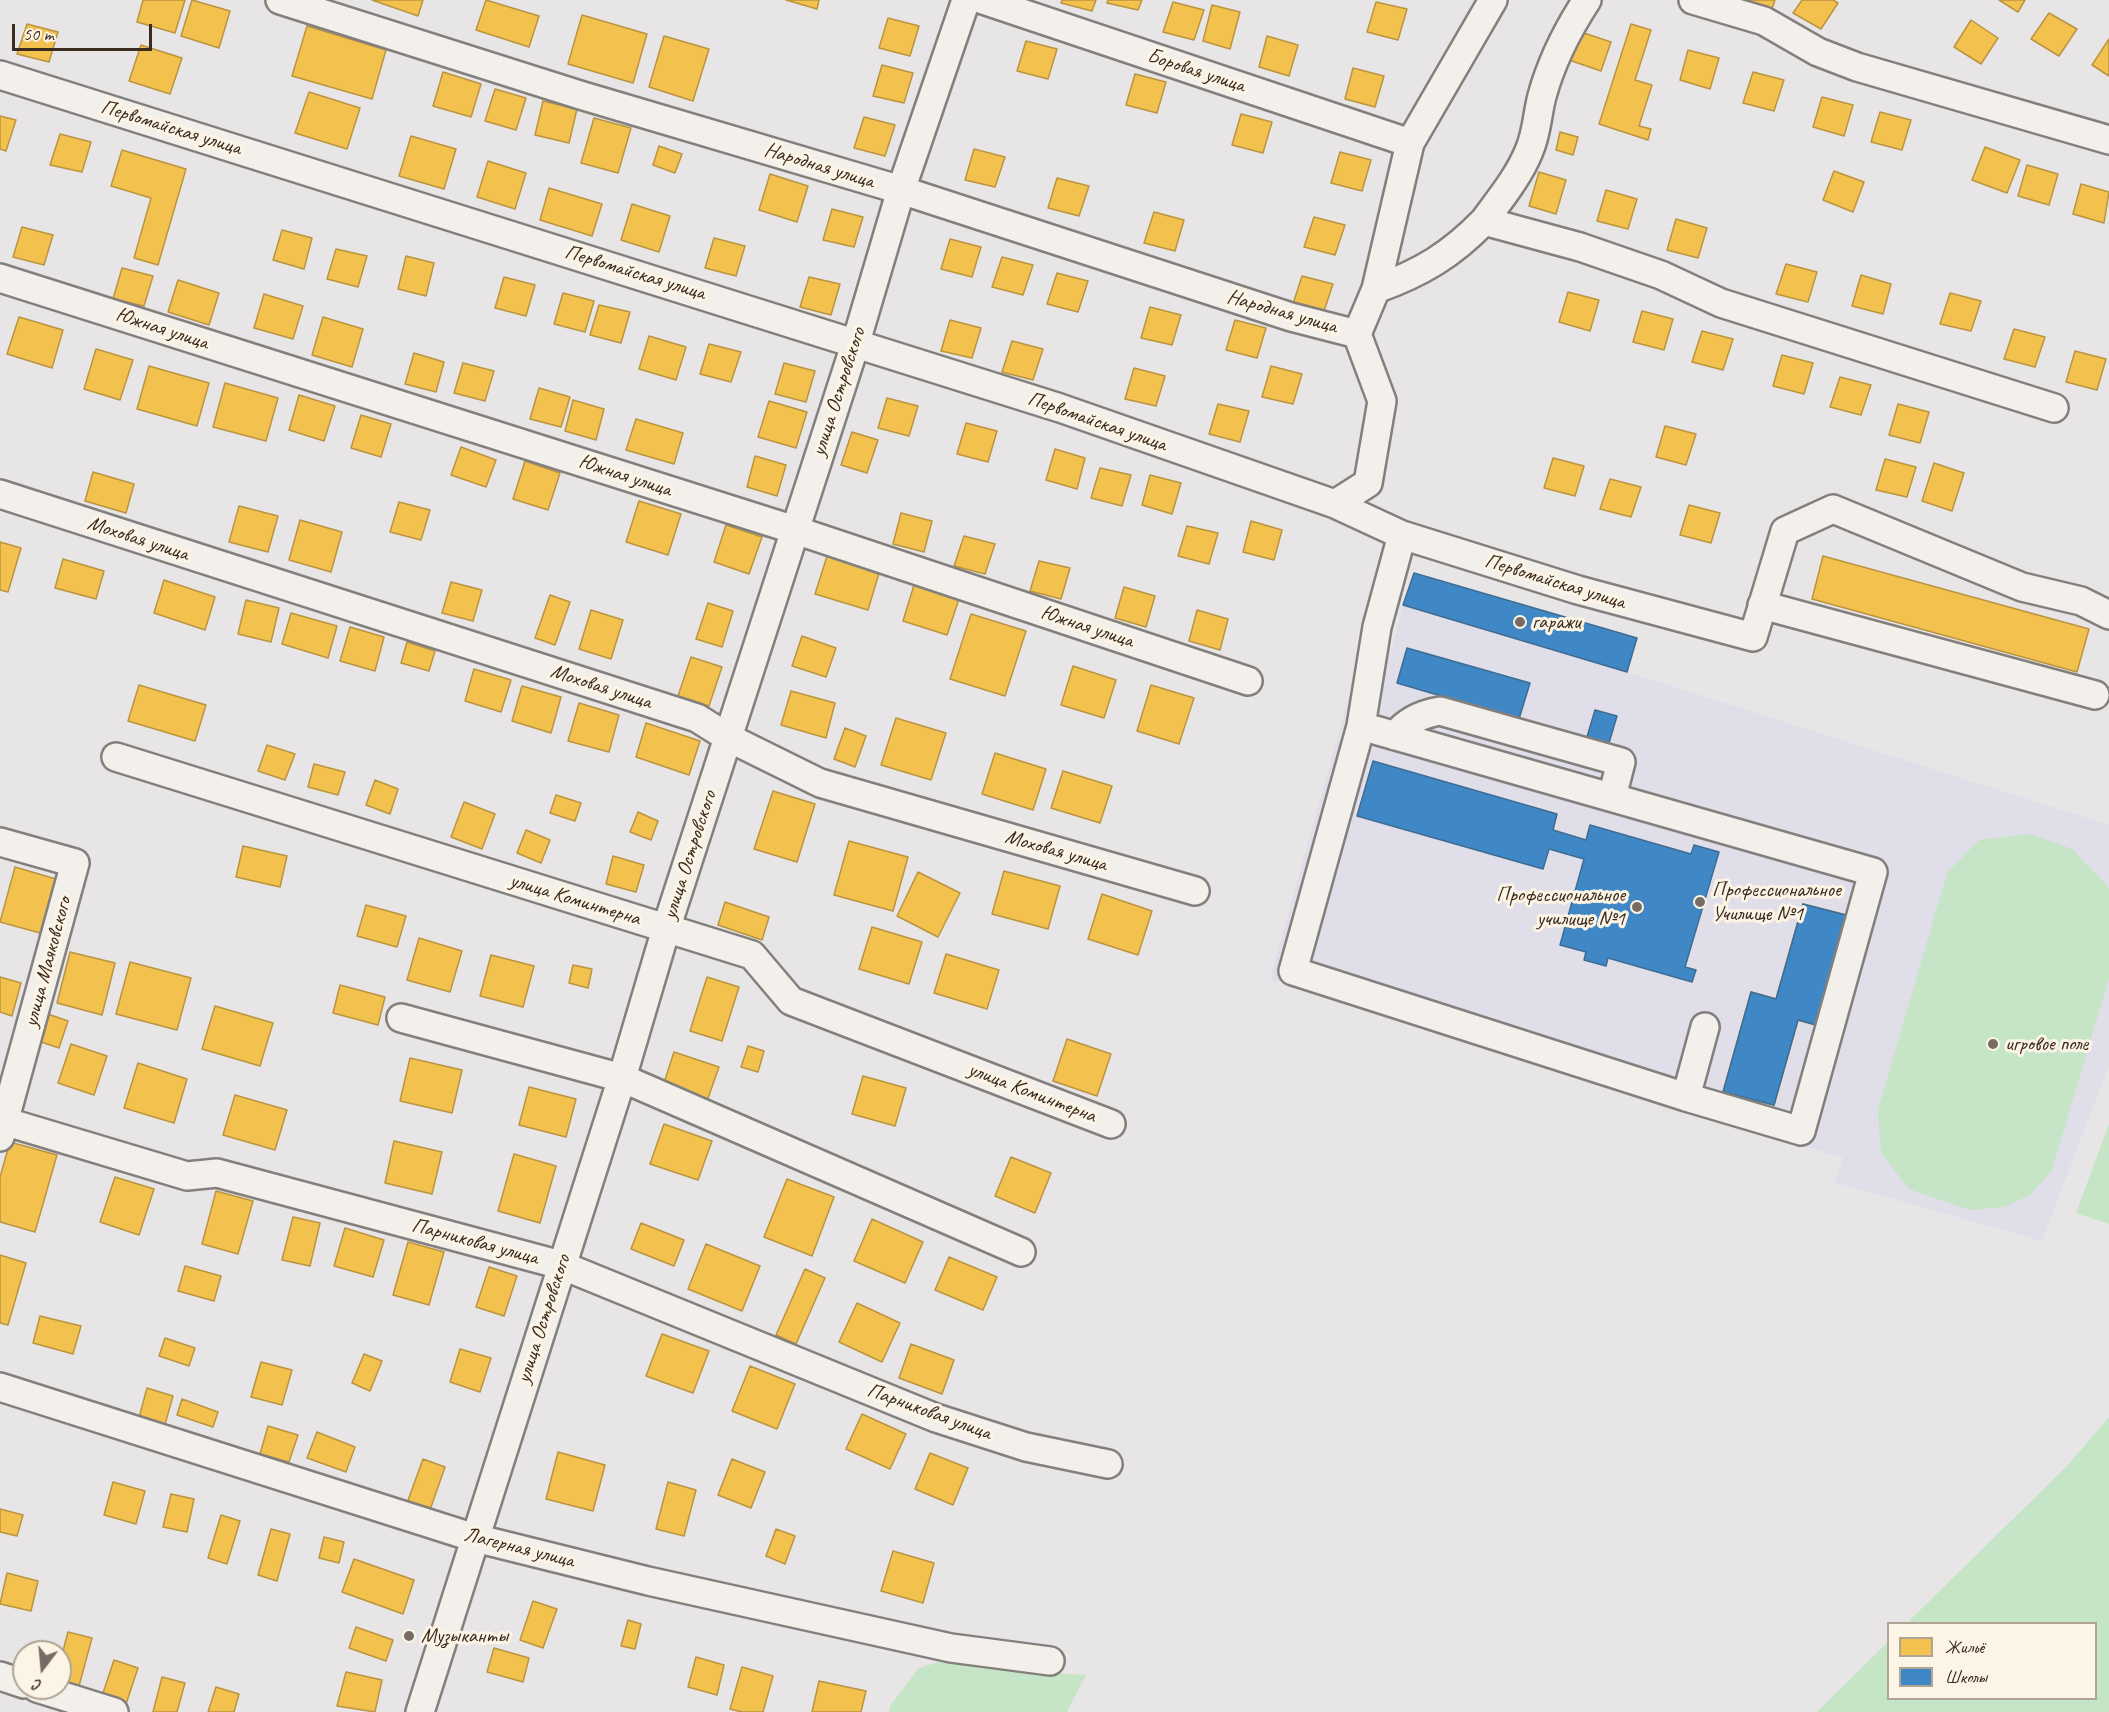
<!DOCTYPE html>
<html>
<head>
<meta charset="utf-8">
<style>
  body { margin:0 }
  #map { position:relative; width:2109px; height:1712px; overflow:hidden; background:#e7e5e6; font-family:Caveat,sans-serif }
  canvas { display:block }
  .legend { position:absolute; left:1887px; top:1622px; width:210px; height:78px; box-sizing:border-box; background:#fcf5e5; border:2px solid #afa495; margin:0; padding:8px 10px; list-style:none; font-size:18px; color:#3b2a1e }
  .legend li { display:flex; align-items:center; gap:12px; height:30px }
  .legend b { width:30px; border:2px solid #afa495 }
  .north { position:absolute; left:12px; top:1640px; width:60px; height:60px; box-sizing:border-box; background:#fcf5e5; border:2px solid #afa495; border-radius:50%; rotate:196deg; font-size:16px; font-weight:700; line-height:24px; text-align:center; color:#3b2a1e }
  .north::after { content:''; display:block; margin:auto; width:21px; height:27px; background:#776b64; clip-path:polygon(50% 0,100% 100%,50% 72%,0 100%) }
  .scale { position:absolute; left:12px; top:24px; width:140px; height:27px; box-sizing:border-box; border:3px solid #3b2a1e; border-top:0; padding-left:8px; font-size:18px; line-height:21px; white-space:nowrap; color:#3b2a1e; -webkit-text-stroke:4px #fcf5e5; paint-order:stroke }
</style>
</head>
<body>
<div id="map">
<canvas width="2109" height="1712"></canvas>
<ul class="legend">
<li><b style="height:16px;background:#f2c14e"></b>Жильё</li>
<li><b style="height:16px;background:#3f88c5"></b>Школы</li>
</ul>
<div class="north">С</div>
<div class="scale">50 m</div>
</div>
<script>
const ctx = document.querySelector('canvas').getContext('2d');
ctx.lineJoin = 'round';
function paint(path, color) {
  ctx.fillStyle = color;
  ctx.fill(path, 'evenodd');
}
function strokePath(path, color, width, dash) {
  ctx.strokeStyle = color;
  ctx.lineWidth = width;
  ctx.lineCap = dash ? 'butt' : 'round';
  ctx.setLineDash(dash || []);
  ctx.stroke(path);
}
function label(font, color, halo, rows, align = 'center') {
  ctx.font = font + ' Caveat,sans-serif';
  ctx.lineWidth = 6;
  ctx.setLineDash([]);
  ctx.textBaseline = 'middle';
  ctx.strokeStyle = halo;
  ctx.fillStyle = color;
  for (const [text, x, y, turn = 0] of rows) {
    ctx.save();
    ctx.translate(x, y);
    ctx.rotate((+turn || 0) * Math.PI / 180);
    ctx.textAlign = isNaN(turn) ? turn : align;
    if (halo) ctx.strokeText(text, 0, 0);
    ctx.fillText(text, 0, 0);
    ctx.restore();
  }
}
paint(new Path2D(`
  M1403 605 1627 672 2109 825V1065L2042 1241 1834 1182 1843 1158 1270 979 1364 643 1392 648Z`), '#e0dee8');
paint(new Path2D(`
  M2031 834 2072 849 2107 885 2109 890V978L2052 1170 2030 1195 2004 1207 1970 1210 1909 1189 1881 1153 1878 1110 1947 873 1979 840Z
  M2109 1124V1224L2076 1213Z
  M2109 1417V1712H1817L1888 1642V1698H2096V1624L1907 1623 2067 1466Z
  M942 1661C990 1671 1038 1671 1086 1675L1067 1712H889L890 1706 919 1668Z`), '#c5e5c6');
const homes = new Path2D(`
  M143 0H185L175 33 137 22Z
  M192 0 230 11 219 48 181 36Z
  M372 0H423L418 16Z
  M486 0 539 16 529 47 476 30Z
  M786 0H819L817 9Z
  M1062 0H1096L1092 11 1061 3Z
  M1108 0H1142L1138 10 1107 3Z
  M1742 0H1775L1771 12 1740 4Z
  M1802 0H1833L1838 3 1821 29 1793 13Z
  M1999 0H2025L2018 12Z
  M1173 2 1204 10 1194 40 1163 32Z
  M1376 2 1407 9 1398 40 1367 32Z
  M1212 5 1240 12 1230 49 1203 41Z
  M2049 13 2077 29 2059 56 2031 39Z
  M582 15 647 34 633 83 568 64Z
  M888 18 919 26 910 56 879 48Z
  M1971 20 1998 38 1981 64 1954 47Z
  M27 24 58 32 49 62 17 54Z
  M1631 24 1651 30 1635 80 1652 85 1639 126 1651 129 1648 140 1599 124Z
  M307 26 386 50 372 99 292 76Z
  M1572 29 1611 42 1601 71 1563 58Z
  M664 36 709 49 693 101 649 87Z
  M1267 36 1298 45 1289 76 1259 67Z
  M2109 39V76L2092 65Z
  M1026 41 1057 49 1048 79 1017 71Z
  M141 45 182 58 170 94 129 81Z
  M1688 50 1719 58 1710 89 1680 80Z
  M882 65 913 73 904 103 873 96Z
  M1353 68 1384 76 1375 107 1345 99Z
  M443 72 481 84 471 117 433 106Z
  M1753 72 1784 80 1774 111 1743 103Z
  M1135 74 1166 82 1157 113 1126 105Z
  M495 89 526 98 516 130 485 121Z
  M309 92 360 108 347 149 295 133Z
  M1822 97 1853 105 1844 136 1813 127Z
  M543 101 577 109 569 143 535 135Z
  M1880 112 1911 120 1902 150 1871 142Z
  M1241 114 1272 122 1263 153 1232 145Z
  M0 116 16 120 6 151 0 149Z
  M864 117 895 125 885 156 854 148Z
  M594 118 631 128 618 173 581 163Z
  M1560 132 1578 137 1573 155 1556 150Z
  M60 134 91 142 82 172 50 165Z
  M411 136 456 149 444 189 399 176Z
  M659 146 682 154 675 173 653 165Z
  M1985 147 2020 160 2007 193 1972 180Z
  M974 149 1005 157 995 187 965 180Z
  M122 150 186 169 158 265 134 258 151 198 111 186Z
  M1340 152 1371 160 1362 191 1331 183Z
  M488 161 526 173 515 209 477 197Z
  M2027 165 2058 174 2049 205 2018 196Z
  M1834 171 1864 182 1853 212 1823 200Z
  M1539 172 1566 180 1556 214 1529 206Z
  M770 174 808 186 797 222 759 210Z
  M1057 178 1089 186 1079 216 1048 208Z
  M2081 184 2109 192 2104 223 2073 214Z
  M549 188 602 204 592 236 540 220Z
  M1606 190 1637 199 1628 229 1597 221Z
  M632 204 670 216 659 252 621 240Z
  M832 209 863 217 854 247 823 240Z
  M1154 212 1184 220 1175 251 1144 243Z
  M1314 217 1345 225 1335 255 1304 247Z
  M1676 219 1707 228 1698 258 1667 250Z
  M22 227 53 235 44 265 13 257Z
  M282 230 312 238 304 269 273 260Z
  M714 238 745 246 736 276 705 268Z
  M950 239 981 247 972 277 941 269Z
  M336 249 367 256 358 287 327 279Z
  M406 256 434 263 426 296 398 289Z
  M1002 257 1033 265 1023 295 992 287Z
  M1786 264 1817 272 1808 302 1776 294Z
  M122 268 153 276 144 306 113 299Z
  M1057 273 1088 281 1078 312 1047 304Z
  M1861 275 1891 284 1883 314 1852 306Z
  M1302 276 1333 284 1323 314 1292 307Z
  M504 277 535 285 526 316 495 308Z
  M809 277 840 284 831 315 800 307Z
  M178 280 219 293 209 325 168 312Z
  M1568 292 1599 300 1590 331 1559 322Z
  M563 293 594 301 585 332 554 324Z
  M1950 293 1981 301 1971 331 1940 324Z
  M264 294 303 306 293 339 254 328Z
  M599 305 630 312 621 343 590 335Z
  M1150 307 1181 315 1172 345 1141 338Z
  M1642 311 1673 319 1664 350 1633 342Z
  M19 317 63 330 52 368 7 354Z
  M323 317 363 329 352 367 312 355Z
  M950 320 981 328 972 358 941 351Z
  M1235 320 1266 328 1257 358 1226 350Z
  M2014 329 2045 337 2035 367 2004 359Z
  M1702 331 1733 339 1723 370 1692 362Z
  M649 336 686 347 676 380 639 369Z
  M1012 341 1043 349 1033 380 1002 372Z
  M709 344 741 352 731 382 700 374Z
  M96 349 133 360 120 400 84 389Z
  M2075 351 2106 359 2097 390 2066 382Z
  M414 353 444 362 436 392 405 384Z
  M1782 355 1813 363 1804 394 1773 386Z
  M463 363 494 371 485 401 454 393Z
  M784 363 815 371 806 402 775 394Z
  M149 366 209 383 197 426 137 409Z
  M1271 366 1302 374 1293 404 1262 397Z
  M1134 368 1165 376 1156 406 1125 399Z
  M1840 377 1871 385 1861 415 1830 407Z
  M225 383 278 398 266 441 213 427Z
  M539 388 570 397 561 427 530 419Z
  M299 395 335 406 324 441 289 430Z
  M887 398 918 406 909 436 878 428Z
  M573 400 604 409 596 440 565 431Z
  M769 401 807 412 796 448 758 437Z
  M1218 404 1249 411 1240 442 1209 434Z
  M1898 404 1929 412 1920 443 1889 435Z
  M361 415 391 424 381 457 351 448Z
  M636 419 683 433 674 464 626 450Z
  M966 423 997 431 988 462 957 454Z
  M1665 426 1696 434 1686 465 1656 457Z
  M852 432 878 440 867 473 841 465Z
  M461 447 496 460 486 487 451 475Z
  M1055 449 1085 458 1077 489 1046 480Z
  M755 456 786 465 777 496 747 487Z
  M1553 458 1584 466 1575 496 1544 488Z
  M1885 459 1916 467 1907 497 1876 490Z
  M525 461 560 473 548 510 513 499Z
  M1934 463 1964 473 1952 511 1922 501Z
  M1100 468 1131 475 1122 506 1091 498Z
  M93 472 134 484 126 513 85 501Z
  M1150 475 1181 483 1172 514 1142 505Z
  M1610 479 1641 487 1631 517 1600 509Z
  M639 501 681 514 668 555 626 542Z
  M399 502 430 510 421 540 390 532Z
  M1689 505 1720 513 1711 543 1680 535Z
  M239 506 278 516 268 552 229 542Z
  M901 513 932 521 924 552 893 544Z
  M300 520 342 532 331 572 289 560Z
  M1251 521 1282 530 1274 560 1243 552Z
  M726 525 762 537 749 574 714 562Z
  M1187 526 1218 533 1209 564 1178 556Z
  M964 536 995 544 985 574 954 566Z
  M0 542 21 548 8 592 0 590Z
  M828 553 880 570 868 610 815 594Z
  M1823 556 2089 629 2077 672 1812 599Z
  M63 559 104 571 96 599 55 588Z
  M1039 561 1070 568 1061 599 1030 591Z
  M164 580 215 597 205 630 154 613Z
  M451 582 482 590 473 621 442 613Z
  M914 585 959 599 947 635 903 621Z
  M1124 587 1155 596 1146 627 1115 618Z
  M550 595 570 602 555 645 535 638Z
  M246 600 279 608 271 642 238 634Z
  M708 603 733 611 722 647 696 639Z
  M591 610 623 620 611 659 579 649Z
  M1197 610 1228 619 1220 650 1189 641Z
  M291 613 337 626 328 658 282 644Z
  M971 614 1026 631 1005 696 950 679Z
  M350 627 384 637 375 671 340 661Z
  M802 636 836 648 826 677 792 666Z
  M407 642 435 651 429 671 401 663Z
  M691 657 722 667 709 706 678 696Z
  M1073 666 1116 680 1104 718 1061 705Z
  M474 669 511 680 501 712 465 701Z
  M139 685 206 705 195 741 128 721Z
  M1151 685 1194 698 1179 744 1137 731Z
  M522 686 561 697 551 733 512 721Z
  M791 691 835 703 826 738 781 725Z
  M579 703 619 715 609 752 568 741Z
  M896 718 946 733 931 780 881 765Z
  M646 723 700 741 689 775 636 757Z
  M845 728 866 736 855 767 834 759Z
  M267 745 295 754 285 780 258 771Z
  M995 753 1046 769 1033 810 982 794Z
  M314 764 345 772 338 795 308 787Z
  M1063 771 1112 786 1100 823 1051 808Z
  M375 780 398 789 390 814 366 805Z
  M773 791 815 804 797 862 754 849Z
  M556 795 581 803 575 821 550 813Z
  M464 802 495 814 482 849 451 837Z
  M638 812 658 821 651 840 630 832Z
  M526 830 550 840 541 863 517 853Z
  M849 841 908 857 893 911 834 895Z
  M243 846 287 856 280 887 236 877Z
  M613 856 644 865 636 892 606 884Z
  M15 867 56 879 40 933 0 922Z
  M1004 871 1060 886 1048 929 992 914Z
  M918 872 960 893 938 937 897 916Z
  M1102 894 1152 911 1138 955 1088 939Z
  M725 902 769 917 762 940 718 925Z
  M1803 904 1846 915 1816 1025 1798 1020 1774 1105 1723 1092 1751 992 1776 999Z
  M366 905 406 916 397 947 357 936Z
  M872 927 922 942 909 984 859 969Z
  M419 938 462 951 450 992 407 980Z
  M70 952 115 963 102 1015 57 1003Z
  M946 954 999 970 987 1009 934 993Z
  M491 955 534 966 523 1007 480 996Z
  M130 962 191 978 177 1030 116 1014Z
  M573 965 592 969 588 988 569 983Z
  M0 977 21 983 12 1016 0 1012Z
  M707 977 739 987 722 1041 690 1031Z
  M340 985 385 997 378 1025 333 1013Z
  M215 1006 273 1023 260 1066 202 1049Z
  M45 1013 68 1021 59 1048 35 1040Z
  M1067 1039 1111 1054 1097 1096 1053 1081Z
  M71 1044 107 1056 94 1095 58 1083Z
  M748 1046 764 1051 758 1072 741 1067Z
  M674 1052 719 1067 706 1104 662 1089Z
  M410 1058 462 1070 452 1113 400 1101Z
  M138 1063 187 1079 174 1123 124 1108Z
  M863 1076 906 1088 895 1126 852 1114Z
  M529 1087 576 1099 566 1137 519 1125Z
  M235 1095 287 1110 275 1150 223 1135Z
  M664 1124 712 1141 698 1180 650 1164Z
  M394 1141 442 1152 432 1194 385 1183Z
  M10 1142 57 1155 35 1232 0 1222V1177Z
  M514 1154 556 1166 540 1223 498 1211Z
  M1011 1157 1051 1173 1035 1213 995 1196Z
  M115 1177 154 1189 139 1235 100 1222Z
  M787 1179 834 1197 812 1256 764 1237Z
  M216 1191 253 1201 238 1254 202 1244Z
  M293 1217 320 1223 310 1266 282 1260Z
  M872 1219 923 1242 905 1283 854 1261Z
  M641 1223 684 1240 674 1266 631 1249Z
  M345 1228 384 1240 373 1277 334 1266Z
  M408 1242 444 1252 429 1305 393 1295Z
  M706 1244 760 1266 742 1311 688 1289Z
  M0 1255 26 1263 8 1325 0 1323Z
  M949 1257 997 1277 983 1310 935 1290Z
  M185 1266 221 1276 214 1301 178 1291Z
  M489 1267 517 1276 504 1316 476 1307Z
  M805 1269 825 1278 796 1344 776 1335Z
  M857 1303 900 1323 882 1362 839 1342Z
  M40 1316 81 1326 73 1354 33 1343Z
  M662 1334 709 1351 693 1393 646 1376Z
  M165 1338 195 1348 189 1366 159 1356Z
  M911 1344 954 1360 942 1394 899 1378Z
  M460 1349 491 1358 480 1392 450 1382Z
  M364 1354 382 1361 370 1391 352 1383Z
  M261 1362 292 1370 282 1405 251 1397Z
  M750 1366 795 1384 777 1429 732 1411Z
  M147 1388 173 1396 164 1428 138 1421Z
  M182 1399 218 1412 213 1427 177 1415Z
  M862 1414 906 1434 890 1469 846 1449Z
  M268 1426 298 1435 289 1462 260 1454Z
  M317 1432 355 1447 346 1472 307 1458Z
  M558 1452 605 1465 593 1511 546 1499Z
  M930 1453 968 1468 953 1505 915 1489Z
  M423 1459 445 1467 430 1510 407 1503Z
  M732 1459 765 1472 751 1508 718 1495Z
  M113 1482 145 1491 136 1524 104 1515Z
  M668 1482 696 1490 684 1536 656 1529Z
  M171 1494 194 1499 187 1532 163 1527Z
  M0 1509 23 1515 17 1536 0 1532Z
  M221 1515 240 1521 227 1564 208 1558Z
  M271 1529 290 1534 277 1581 258 1575Z
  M776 1529 795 1536 785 1564 766 1556Z
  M324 1537 344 1542 339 1563 319 1558Z
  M893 1551 934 1563 923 1603 881 1591Z
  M354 1559 414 1580 403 1614 342 1592Z
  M7 1573 38 1581 31 1611 0 1604Z
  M533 1601 557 1609 543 1648 520 1640Z
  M628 1620 641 1624 635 1649 621 1646Z
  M356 1627 393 1640 386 1661 349 1648Z
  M68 1632 92 1638 79 1686 60 1681V1662Z
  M494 1648 529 1658 523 1682 487 1672Z
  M696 1657 724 1665 717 1695 688 1687Z
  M114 1660 138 1668 126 1704 102 1696Z
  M742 1667 773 1676 763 1712H742L730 1709Z
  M346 1672 382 1680 375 1712 337 1706Z
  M162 1677 185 1683 177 1712H153Z
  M819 1681 866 1691 861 1712H812Z
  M216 1687 239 1694 234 1712H208Z`);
paint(homes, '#f2c14e');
strokePath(homes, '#bb9440', 1.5);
const schools = new Path2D(`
  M1414 573 1637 638 1627 672 1403 605Z
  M1407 648 1530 683 1519 719 1397 683Z
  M1595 710 1617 716 1609 743 1587 737Z
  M1373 761 1557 814 1553 830 1586 840 1590 825 1691 854 1694 845 1719 852 1685 967 1696 970 1692 982 1608 958 1606 966 1584 960 1586 952 1560 945 1584 859 1549 849 1543 869 1357 816Z
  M1803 904 1846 915 1816 1025 1798 1020 1774 1105 1723 1092 1751 992 1776 999Z`);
paint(schools, '#3f88c5');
strokePath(schools, '#3e6c93', 1.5);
const minor = new Path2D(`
  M280 0 580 95 901 190 1291 317 1357 334
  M983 0 1410 143
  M1693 0 1764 21 1818 52 1857 67 2109 140
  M0 75 1060 408 1335 504 1402 535 1578 590 1753 637 1785 531 1833 509 2022 587 2081 601 2109 615
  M1484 221C1500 199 1519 176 1529 151 1537 133 1537 115 1542 96 1551 63 1568 29 1587 0
  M0 278 795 530 1248 681
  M1376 289C1421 273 1451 255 1484 221L1580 247 1661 275 1721 303 2054 408
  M0 494 697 718 729 738 820 783 1195 891
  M1335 504 1368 483 1382 401 1357 334 1376 289 1410 143 1493 0
  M1402 535 1377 627 1361 726 1293 971 1686 1097 1705 1027
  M1762 605 2095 695
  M1361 726 1873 872 1801 1131 1686 1097
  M1395 736C1406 721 1422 714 1440 711L1621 762 1612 797
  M116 757 752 955 791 1001 1111 1124
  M0 842 75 863 0 1137
  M401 1018 622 1078 1021 1252
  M0 1120 187 1176 217 1173 561 1265 936 1418 1026 1447 1108 1464
  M0 1387 475 1538 648 1581 951 1648 1050 1661
  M0 1676 24 1684
  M37 1688 114 1712
  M420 1712 622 1078 666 929 856 342 901 190 966 0`);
strokePath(minor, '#837f7d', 32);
strokePath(minor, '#f3f0eb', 27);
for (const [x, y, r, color] of [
  [1520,622,6,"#776b64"],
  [1700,902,6,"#776b64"],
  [1637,907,6,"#776b64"],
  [1993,1044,6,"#776b64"],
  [409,1636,6,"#776b64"]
]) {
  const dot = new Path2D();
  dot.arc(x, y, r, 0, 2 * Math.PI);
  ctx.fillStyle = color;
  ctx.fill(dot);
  strokePath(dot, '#fcf5e5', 2);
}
label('21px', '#3b2a1e', '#fcf5e5', [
  ["Боровая улица",1196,71,18],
  ["Первомайская улица",171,128,17],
  ["Народная улица",819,166,17],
  ["Первомайская улица",635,273,17],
  ["Народная улица",1282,312,16],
  ["Южная улица",162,329,18],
  ["улица Островского",839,392,-72],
  ["Первомайская улица",1097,422,19],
  ["Южная улица",625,476,18],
  ["Моховая улица",138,539,18],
  ["Первомайская улица",1555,582,17],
  ["Южная улица",1087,627,18],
  ["Моховая улица",601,687,18],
  ["Моховая улица",1056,851,16],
  ["улица Островского",690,855,-72],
  ["улица Коминтерна",575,900,17],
  ["улица Маяковского",48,962,-75],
  ["улица Коминтерна",1032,1093,21],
  ["Парниковая улица",475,1242,15],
  ["улица Островского",544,1319,-72],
  ["Парниковая улица",929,1412,20],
  ["Лагерная улица",519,1548,14]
]);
label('21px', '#3b2a1e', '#fcf5e5', [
  ["гаражи",1532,622],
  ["Профессиональное",1712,890],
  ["Училище №1",1712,914],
  ["Профессиональное",1625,895,"right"],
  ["училище №1",1625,919,"right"],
  ["игровое поле",2005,1044],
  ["Музыканты",421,1636]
], 'left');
</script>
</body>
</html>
